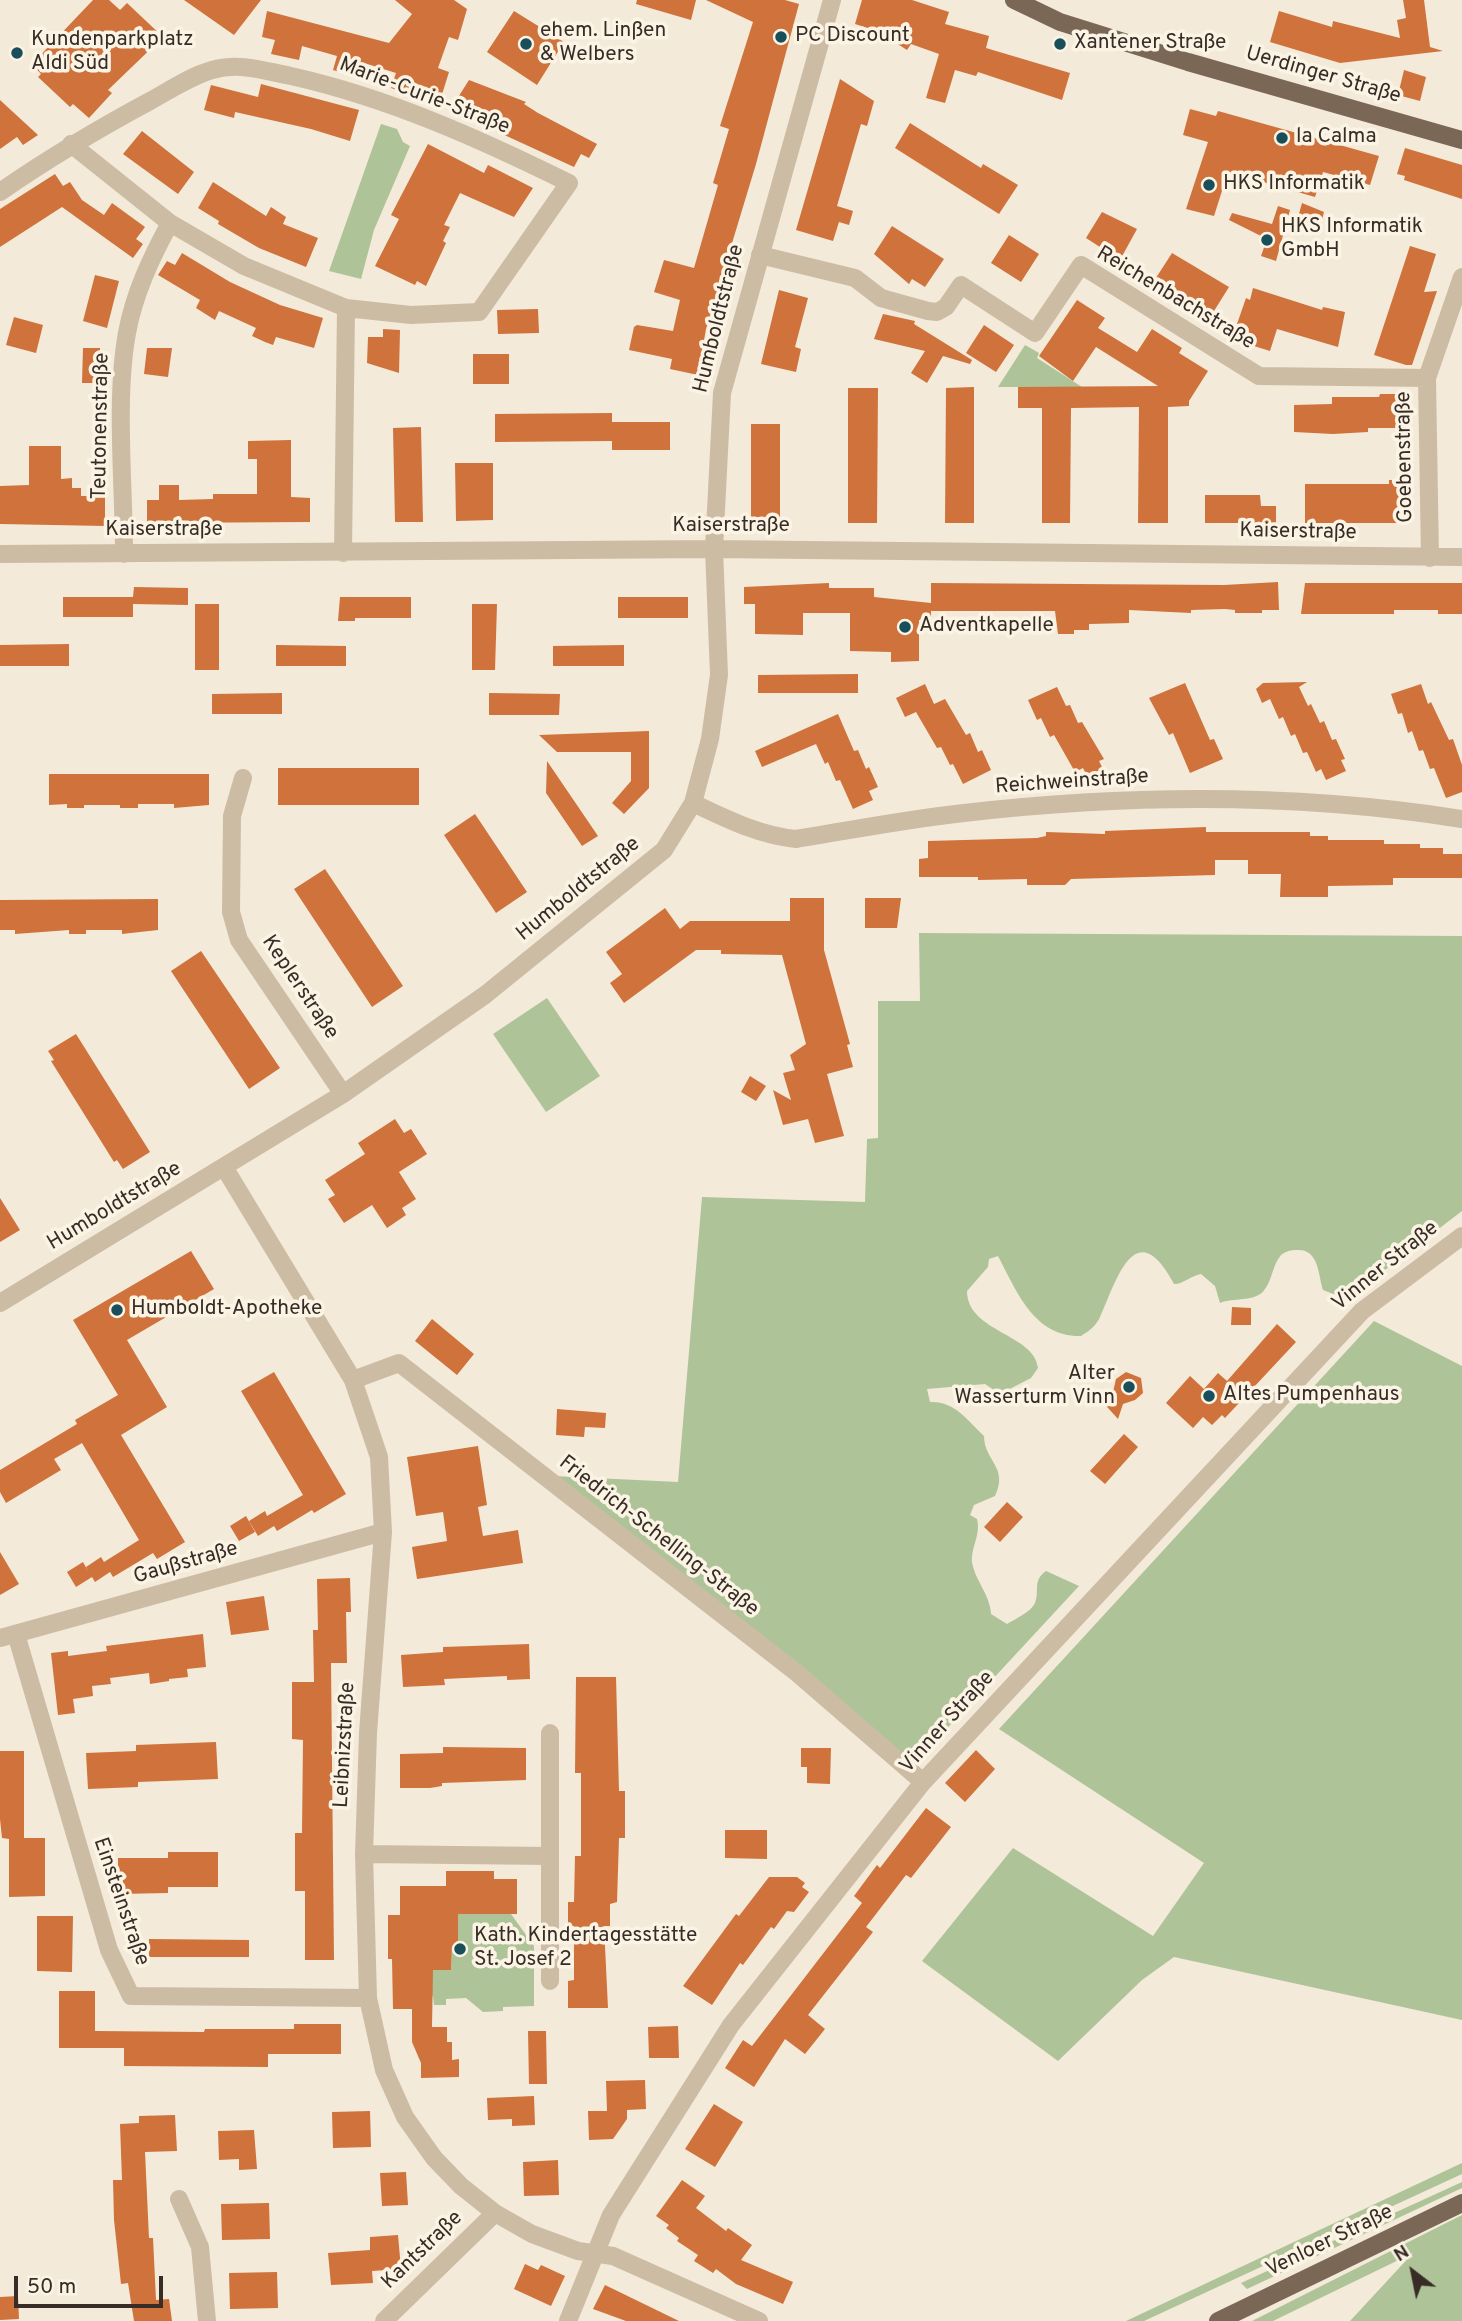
<!DOCTYPE html>
<html>
<head>
<meta charset="utf-8">
<style>
  body { margin:0 }
  #map { position:relative; width:1462px; height:2321px; overflow:hidden; background:#f3ead9; font-family:Overpass,sans-serif }
  canvas { display:block }
  .north { position:absolute; left:1378px; top:2237px; width:70px; height:70px; -webkit-text-stroke:5px #fbf4e5; paint-order:stroke; rotate:328deg; font-size:19px; font-weight:700; line-height:28px; text-align:center; color:#372d26 }
  .north::after { content:''; display:block; margin:auto; width:24px; height:32px; background:#372d26; clip-path:polygon(50% 0,100% 100%,50% 72%,0 100%) }
  .scale { position:absolute; left:14px; top:2276px; width:149px; height:32px; box-sizing:border-box; border:4px solid #372d26; border-top:0; padding-left:9px; font-size:21px; line-height:24px; white-space:nowrap; color:#372d26; -webkit-text-stroke:5px #fbf4e5; paint-order:stroke }
</style>
</head>
<body>
<div id="map">
<canvas width="1462" height="2321"></canvas>
<div class="north">N</div>
<div class="scale">50 m</div>
</div>
<script>
const ctx = document.querySelector('canvas').getContext('2d');
ctx.lineJoin = 'round';
function paint(path, color) {
  ctx.fillStyle = color;
  ctx.fill(path, 'evenodd');
}
function strokePath(path, color, width, dash) {
  ctx.strokeStyle = color;
  ctx.lineWidth = width;
  ctx.lineCap = dash ? 'butt' : 'round';
  ctx.setLineDash(dash || []);
  ctx.stroke(path);
}
function label(font, color, halo, rows, align = 'center') {
  ctx.font = font + ' Overpass,sans-serif';
  ctx.lineWidth = 7;
  ctx.setLineDash([]);
  ctx.textBaseline = 'middle';
  ctx.strokeStyle = halo;
  ctx.fillStyle = color;
  for (const [text, x, y, turn = 0] of rows) {
    ctx.save();
    ctx.translate(x, y);
    ctx.rotate((+turn || 0) * Math.PI / 180);
    ctx.textAlign = isNaN(turn) ? turn : align;
    if (halo) ctx.strokeText(text, 0, 0);
    ctx.fillText(text, 0, 0);
    ctx.restore();
  }
}
paint(new Path2D(`
  M381 124 397 129 403 142 410 146 374 230 361 279 329 271Z
  M1025 345 1039 353 1037 358 1082 387H998Z
  M919 933 1462 936V1211L1338 1306 1336 1295 1323 1290C1318 1274 1319 1248 1296 1250 1291 1250 1286 1251 1281 1255 1273 1264 1272 1280 1265 1289 1256 1303 1233 1297 1220 1303L1215 1286 1201 1274C1190 1276 1184 1284 1174 1284 1135 1211 1116 1282 1100 1317 1096 1326 1089 1331 1081 1336 1034 1337 1017 1292 998 1256L989 1259 988 1267 967 1291C967 1332 1035 1334 1038 1368L1031 1378 1000 1394 985 1384 927 1389 930 1402C955 1401 967 1420 984 1436 984 1461 1009 1467 995 1496L974 1505 970 1515 977 1519C981 1535 971 1547 972 1562 975 1581 990 1594 991 1614L1007 1624C1015 1619 1031 1612 1035 1603 1040 1590 1032 1581 1046 1571L1079 1586 914 1764 553 1476 678 1482 702 1197 865 1202 867 1139 878 1138V1001H920Z
  M547 998 600 1076 546 1112 493 1034Z
  M1374 1321 1462 1366V2020L1174 1957 1142 1980 1058 2061 922 1961 1013 1848 1153 1936 1204 1863 999 1729Z
  M447 1906 511 1914 534 1946V2006L503 2007V2011L483 2012 466 1998 446 1999V2005H434L433 1996H428L425 1970H451L452 1947H457Z
  M1462 2163V2174L1144 2321H1126Z
  M1462 2182V2188L1247 2289 1241 2283Z
  M1462 2215V2321H1350L1413 2253 1273 2321H1252Z`), '#afc398');
paint(new Path2D(`
  M93 0H109L120 10 127 3 163 37 108 90 112 93 89 118 73 104 70 107 38 77 41 74 32 64Z
  M184 0H261L234 35Z
  M395 0H454L467 9 458 40 449 37 438 68 449 72 439 104 391 88 396 73 361 62 357 77 333 70 337 56 302 46 299 60 271 54 275 40 262 37 267 11 389 43 412 14Z
  M637 0H696L691 20 636 4Z
  M706 0H785L799 4 756 164 706 329 698 375 670 369 672 359 629 350 634 327 637 325 673 331 680 300 654 292 664 260 694 268 718 185 713 183 729 129 720 126 753 22Z
  M862 0H912L949 12 945 24 989 36 986 48 1070 73 1062 100 978 72 976 76 955 70 945 103 926 98 939 54 911 44 907 50 893 41 896 37 855 24Z
  M1403 0H1424L1430 47 1443 51 1340 63 1270 42 1279 11 1332 27 1333 21 1400 38 1397 20 1406 18Z
  M514 11 564 42 537 85 487 52Z
  M1404 70 1426 77 1420 101 1398 95Z
  M840 79 874 101 867 126 861 124 837 206 853 211 849 225 839 222 833 241 796 230Z
  M469 80 526 102 524 104 538 113 597 144 589 158 581 154 574 167 487 127 489 124 450 110Z
  M261 84 359 110 350 141 311 129 235 112 234 118 204 110 211 85 258 97Z
  M0 100 13 112 38 135 23 145 17 137 0 149Z
  M1190 109 1216 116 1218 111 1379 156 1370 185 1323 172 1315 197 1228 172 1214 216 1186 209 1208 142 1183 135Z
  M910 123 981 168 983 164 1018 185 999 214 895 148Z
  M142 131 194 172 178 194 123 154Z
  M428 144 484 173 488 165 533 188 514 217 460 193 444 225 450 227 443 241 446 243 426 286 417 281 415 285 375 266 399 219 391 215Z
  M1405 148 1462 165V199L1404 180 1405 176 1397 174Z
  M55 174 63 186 70 182 82 200 104 215 112 203 145 227 136 239 143 244 133 258 62 207 0 247V209Z
  M213 182 266 216 271 207 286 217 283 224 318 238 306 267 259 248 218 224 219 221 198 208Z
  M1302 203 1324 212 1318 234 1295 228Z
  M1278 206 1290 210 1276 261 1261 256 1267 239 1229 220 1232 213 1272 224Z
  M1102 212 1137 229 1120 260 1086 238Z
  M892 226 944 259 925 287 912 279 909 284 874 254Z
  M1009 235 1039 254 1021 282 991 263Z
  M1410 246 1436 254 1424 292 1437 291 1412 365H1406L1374 355Z
  M182 253 230 282 280 305 323 318 314 348 276 337 273 345 265 342 252 336 256 328 219 311 215 320 196 308 200 300 158 275 167 261 175 265Z
  M1172 253 1229 287 1209 319 1199 313 1197 316 1164 294 1167 290 1154 281Z
  M95 275 119 281 107 328 83 321Z
  M1253 288 1322 310 1323 307 1345 312 1338 347 1277 329 1270 351 1238 341 1243 326 1237 324 1246 298 1250 300Z
  M779 290 808 298 795 347 801 349 796 372 761 364Z
  M1077 300 1105 318 1098 328 1137 352 1152 329 1182 348 1179 353 1208 371 1189 401V406L1168 407V523H1138L1139 407 1071 408 1070 523H1042V408H1018V387L1158 386 1096 347 1073 381 1039 356Z
  M538 309 539 333 498 334 497 310Z
  M883 314 915 321 914 324 972 360 970 364 943 356 927 383 911 373 925 351 874 339Z
  M14 317 43 325 36 353 6 345Z
  M984 325 1014 345 996 372 966 353Z
  M383 329 400 330 399 373 367 363 368 337H383Z
  M83 348H100V383H82Z
  M147 348H172L168 377 144 374Z
  M473 354H509V384H473Z
  M974 387V523H945L946 388Z
  M848 388H878L877 523H848Z
  M1380 394H1406L1407 428H1368V432L1333 434 1294 432V405L1332 404V397H1379Z
  M612 413V422H670V450H612V441L495 442V414Z
  M751 424H780V523H751Z
  M421 427 423 522H395L393 428Z
  M291 440V497L310 498V522L147 523V500H159V485H179V500L213 499V494H257V459H248V441Z
  M29 446H61V479L72 478V488H81V496H105V526L0 524V486L29 485Z
  M455 463H493V520L456 521Z
  M1389 480H1409V517L1402 523H1305V484H1389Z
  M1205 495H1260L1261 506H1276V523H1205Z
  M1278 582 1279 610H1262V613H1235V610L1225 609 1191 610V613L1129 610V623L1089 624V630H1074V634H1058L1055 611H931V583L1224 585Z
  M829 583V588H874V597L931 603V620H919V661L891 662V652L850 651V613H803V635L755 634V604H744V587Z
  M1305 583H1462V614H1438V610H1394V614H1301Z
  M134 587 188 588V605L133 604V617H63V597H133Z
  M340 597H411V618H355V621H338Z
  M618 597H688V618H618Z
  M195 604H219V670H195Z
  M472 604H497L495 670H472Z
  M69 644V666H0V645Z
  M276 645 346 646V666H276Z
  M624 645V666H553V646Z
  M858 674V693H758V675Z
  M1307 682 1299 687 1308 706 1311 704 1320 723 1324 721 1332 740 1336 739 1345 759 1341 760 1346 771 1326 780 1321 769 1316 772 1307 752 1303 753 1295 734 1291 736 1283 717 1279 719 1270 699 1262 703 1256 689 1263 683Z
  M1185 683 1210 740 1214 739 1223 759 1190 773 1173 733 1169 735 1149 698Z
  M925 684 934 704 945 699 966 735 970 733 978 752 982 750 991 770 963 784 953 764 950 765 941 747 937 748 916 712 905 717 896 698Z
  M1421 684 1428 704 1431 702 1449 740 1453 739 1462 765V792L1446 798 1434 768 1430 769 1423 750 1419 751 1412 731 1408 733 1402 713 1398 714 1391 694Z
  M1057 687 1066 706 1070 705 1078 723 1082 722 1104 759 1099 761 1103 769 1087 776 1083 768 1075 772 1054 735 1050 737 1041 718 1037 720 1028 700Z
  M282 693V714H212V694Z
  M489 693 560 694 559 715H489Z
  M838 714 854 751 858 750 866 769 869 767 878 787 869 791 873 800 853 809 840 780 836 781 828 762 825 764 816 744 762 767 755 751Z
  M649 731V788L624 814 612 803 631 781V752H557L539 735Z
  M547 761 598 836 582 846 546 793Z
  M278 768H419V805H278Z
  M49 774H209V805L174 808V804H138V808H120V805H84V808H67V804L49 805Z
  M475 814 527 892 496 913 444 835Z
  M1206 827V832H1310V836H1328V840H1384V844H1420V848H1443V854H1462V878H1393V885L1328 886V897H1280L1281 874H1248V860H1215V875L1071 879 1065 885H1027V879L978 880V877H919V859L928 858V841L1037 838 1046 836V832L1105 834V831Z
  M325 869 403 986 372 1007 294 889Z
  M790 898H824V950L850 1044 847 1045 853 1067 827 1074 844 1136 815 1143 808 1119 783 1125 773 1090 791 1100 783 1073 795 1070 790 1055 806 1044 782 955 721 954V950H696L624 1003 610 983 622 974 606 952 665 908 680 929 690 921H790Z
  M865 898H901L897 928H865Z
  M158 899V930L122 934V930H86V934H69V930L15 934V930H0V900Z
  M201 951 280 1068 249 1089 171 971Z
  M76 1034 150 1152 123 1169 117 1160 114 1162 51 1061 54 1060 48 1051Z
  M750 1076 766 1086 756 1101 741 1092Z
  M395 1119 404 1133 411 1129 427 1154 399 1172 416 1199 402 1208 406 1215 387 1228 372 1205 344 1223 328 1199 335 1195 325 1180 365 1154 358 1143Z
  M0 1198 20 1230 0 1242Z
  M191 1251 214 1289 127 1340 167 1407 121 1435 185 1542 157 1559 153 1553 113 1577 110 1572 95 1582 92 1577 76 1587 67 1572 83 1562 89 1573 86 1567 101 1557 104 1562 139 1540 82 1443 54 1459 61 1470 6 1503 0 1492V1470L77 1424 75 1420 118 1395 73 1320Z
  M1232 1307 1251 1308V1325H1231Z
  M432 1319 474 1354 457 1375 415 1341Z
  M1277 1324 1296 1342 1225 1418 1222 1415 1212 1425 1203 1417 1193 1428 1166 1403 1190 1376 1204 1389 1218 1373 1227 1381Z
  M274 1372 346 1494 314 1513 312 1510 277 1531 274 1526 258 1536 249 1521 265 1511 267 1516 303 1495 241 1391Z
  M1126 1372 1141 1378 1143 1393 1135 1400 1123 1404 1118 1419 1099 1398 1113 1392 1116 1379Z
  M557 1409 606 1413 605 1428 585 1427 584 1437 556 1435Z
  M1124 1434 1138 1447 1105 1484 1090 1471Z
  M478 1446 487 1505 478 1507 483 1536 518 1530 523 1563 417 1579 412 1547 447 1541 443 1512 416 1516 407 1457Z
  M1007 1502 1023 1517 1000 1542 984 1527Z
  M246 1516 255 1532 239 1541 230 1526Z
  M0 1552 19 1584 0 1595Z
  M350 1578 351 1612H346L347 1663H331L334 1960H305V1891H295V1833H302L303 1740 292 1739V1682H314L313 1630H318L317 1579Z
  M264 1596 269 1630 231 1635 226 1602Z
  M203 1634 206 1667 187 1669 188 1677 169 1679V1681L150 1684 149 1673 110 1678 111 1684 92 1686 93 1696 73 1699 75 1713 58 1715 51 1653 68 1651V1656L107 1651 106 1646Z
  M529 1644 530 1679 507 1680V1676L444 1679 445 1685 403 1687 401 1655 443 1652V1647Z
  M576 1677H616L619 1791H625V1838H619L617 1902 610 1904V1926H604L608 2008H568V1981L574 1980V1926H568V1902H574L575 1856H581V1773H575Z
  M216 1742 218 1779 138 1782V1787L88 1789 86 1753 136 1751V1745Z
  M443 1747 526 1748V1780L442 1783V1786L430 1788H400V1754L443 1753Z
  M801 1748H831L830 1784 807 1783V1767H801Z
  M976 1750 995 1769 965 1802 945 1783Z
  M0 1751H24V1838H45V1896L9 1897V1839L2 1838 0 1819Z
  M926 1808 951 1827 911 1878 906 1875 866 1927 873 1932 808 2015 825 2029 805 2054 785 2039 754 2087 725 2068 743 2040 752 2046 862 1903 854 1896 877 1865 880 1868Z
  M725 1830H767V1859L725 1858Z
  M168 1852H218V1887H168V1893L118 1894V1858H168Z
  M446 1871H494V1879H517V1914H458V1948L452 1947 451 1970H433L432 2027H447V2042H452V2060L459 2059V2077L421 2078V2063L412 2042V2009H393L392 1959H388V1915H400V1886H446Z
  M769 1877H797L805 1883 802 1887 809 1892 794 1912 787 1911 774 1929 771 1927 743 1965 740 1963 712 2005 683 1986 736 1914 739 1916Z
  M37 1916H73L72 1972 37 1971Z
  M149 1939 249 1940V1957H149Z
  M59 1991H95V2031L204 2032 205 2029H294V2024H341V2054H268V2067L124 2066V2048H59Z
  M678 2026 679 2058H649L648 2027Z
  M528 2031H546L547 2084H529Z
  M645 2080 646 2109 627 2110V2119L613 2139 589 2140 588 2111H607L606 2081Z
  M534 2096 535 2125 512 2126V2119L488 2120 487 2098Z
  M714 2104 743 2122 715 2167 685 2149Z
  M370 2111 371 2147 333 2148 332 2112Z
  M175 2115 177 2151 145 2152 149 2238H153L156 2300 169 2299 172 2321H134L128 2283 121 2284 114 2220 113 2180H122L120 2124 139 2123V2116Z
  M254 2130 257 2169 239 2170V2159L219 2160 218 2131Z
  M558 2160 559 2195 524 2196 523 2162Z
  M406 2172 408 2205 382 2206 380 2173Z
  M682 2180 705 2196 696 2208 726 2231 728 2228 752 2245 741 2260 793 2282 783 2304 736 2284 716 2269 713 2273 694 2261 698 2255 677 2241 679 2238 666 2228 669 2225 656 2216Z
  M269 2203 270 2239 222 2240 221 2204Z
  M398 2235 401 2269 372 2271 373 2283 331 2285 328 2253 370 2250V2237Z
  M525 2264 538 2270 541 2265 565 2276 551 2306 514 2289Z
  M277 2272 278 2308 230 2309 229 2273Z
  M605 2285 679 2321H626L593 2309Z
  M18 2296 19 2319 0 2320V2297Z`), '#cf723b');
strokePath(new Path2D(`
  M71 144 170 223 244 266 346 308 343 553
  M0 192C49 158 98 129 150 101 170 90 191 76 212 70 239 62 265 71 291 76 389 98 480 139 569 183L479 312 411 315 346 308
  M760 255 855 278 881 298 928 311 937 312 946 307 961 285 1035 333 1081 265 1259 376 1427 378
  M0 554 714 549 1462 557
  M124 554C124 486 115 398 127 333 134 294 151 258 170 223
  M1430 558 1427 378 1462 277
  M243 778 232 816 231 912 239 940 343 1094
  M693 803C727 819 758 835 796 839 852 830 908 819 964 813 1129 794 1298 793 1462 819
  M224 1167 353 1380 379 1457 383 1532 368 1733 364 1854 368 1998 384 2070 405 2117 434 2158 461 2186 495 2213 532 2234 578 2251 613 2256 759 2321
  M0 1303 343 1094 485 995 664 850 693 803 710 739 719 675 714 549 722 393 832 0
  M353 1380 399 1363 797 1673 923 1782
  M16 1634 109 1950 131 1996 368 1998
  M0 1638 383 1532
  M550 1733V1981
  M364 1854 550 1856
  M179 2199 200 2247 207 2321
  M384 2321 495 2213
  M568 2321 611 2215 731 2025 923 1782 1362 1311 1462 1236`), '#ccbca4', 18);
strokePath(new Path2D(`
  M1014 0 1060 22 1188 62 1462 140
  M1218 2321 1462 2203`), '#7a6756', 18);
for (const [x, y, r, color] of [
  [781,37,7,"#194e5b"],
  [526,44,7,"#194e5b"],
  [1060,44,7,"#194e5b"],
  [17,53,7,"#194e5b"],
  [1282,138,7,"#194e5b"],
  [1209,185,7,"#194e5b"],
  [1267,240,7,"#194e5b"],
  [905,627,7,"#194e5b"],
  [117,1310,7,"#194e5b"],
  [1129,1387,7,"#194e5b"],
  [1209,1396,7,"#194e5b"],
  [460,1949,7,"#194e5b"]
]) {
  const dot = new Path2D();
  dot.arc(x, y, r, 0, 2 * Math.PI);
  ctx.fillStyle = color;
  ctx.fill(dot);
  strokePath(dot, '#fbf4e5', 2.5);
}
label('21px', '#372d26', '#fbf4e5', [
  ["ehem. Linßen",540,32],
  ["& Welbers",540,56],
  ["PC Discount",795,37],
  ["Kundenparkplatz",31,41],
  ["Aldi Süd",31,65],
  ["Xantener Straße",1074,44],
  ["la Calma",1296,138],
  ["HKS Informatik",1223,185],
  ["HKS Informatik",1281,228],
  ["GmbH",1281,252],
  ["Adventkapelle",919,627],
  ["Humboldt-Apotheke",131,1310],
  ["Alter",1115,1375,"right"],
  ["Wasserturm Vinn",1115,1399,"right"],
  ["Altes Pumpenhaus",1223,1396],
  ["Kath. Kindertagesstätte",474,1937],
  ["St. Josef 2",474,1961]
], 'left');
label('21px', '#372d26', '#fbf4e5', [
  ["Uerdinger Straße",1323,76,16],
  ["Marie-Curie-Straße",424,97,21],
  ["Reichenbachstraße",1175,299,31],
  ["Humboldtstraße",720,319,-76],
  ["Teutonenstraße",102,426,-89],
  ["Goebenstraße",1406,457,-91],
  ["Kaiserstraße",731,527],
  ["Kaiserstraße",164,531],
  ["Kaiserstraße",1298,533,1],
  ["Reichweinstraße",1072,783,-4],
  ["Humboldtstraße",579,890,-39],
  ["Keplerstraße",299,988,56],
  ["Humboldtstraße",115,1207,-31],
  ["Vinner Straße",1386,1267,-39],
  ["Friedrich-Schelling-Straße",658,1537,38],
  ["Gaußstraße",186,1564,-16],
  ["Vinner Straße",948,1723,-48],
  ["Leibnizstraße",346,1745,-87],
  ["Einsteinstraße",120,1902,71],
  ["Venloer Straße",1330,2242,-26],
  ["Kantstraße",423,2251,-44]
]);
</script>
</body>
</html>
